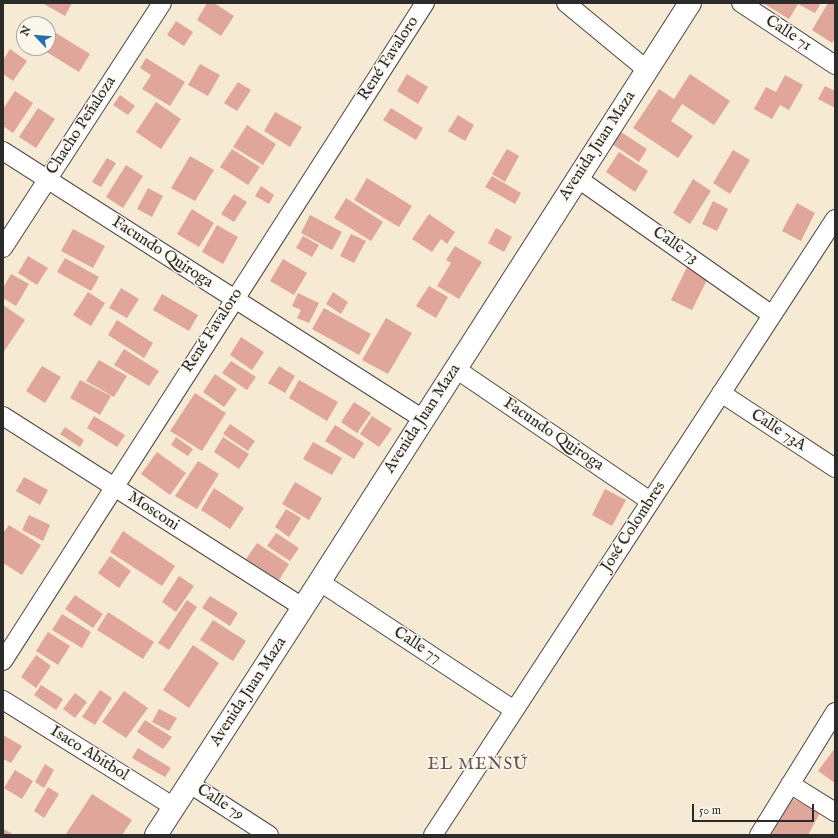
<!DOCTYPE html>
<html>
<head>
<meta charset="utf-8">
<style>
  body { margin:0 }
  #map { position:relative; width:838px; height:838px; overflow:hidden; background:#f7ead5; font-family:"IM FELL English",serif }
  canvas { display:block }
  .frame { position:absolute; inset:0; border:4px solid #2b2b2b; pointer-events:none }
  .north { position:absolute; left:16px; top:16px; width:40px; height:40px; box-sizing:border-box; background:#fbf7ec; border:1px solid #a8a59f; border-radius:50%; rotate:296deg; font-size:11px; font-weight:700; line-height:16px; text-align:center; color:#2b2b2b }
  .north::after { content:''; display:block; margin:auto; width:14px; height:18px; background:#1f6fb2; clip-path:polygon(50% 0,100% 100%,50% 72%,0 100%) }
  .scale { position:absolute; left:692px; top:804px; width:122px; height:18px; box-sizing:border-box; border:2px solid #2b2b2b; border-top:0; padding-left:5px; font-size:12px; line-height:14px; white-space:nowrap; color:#2b2b2b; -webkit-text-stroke:3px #fbf7ec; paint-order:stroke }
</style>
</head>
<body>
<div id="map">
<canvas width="838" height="838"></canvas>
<div class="frame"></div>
<div class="north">N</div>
<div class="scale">50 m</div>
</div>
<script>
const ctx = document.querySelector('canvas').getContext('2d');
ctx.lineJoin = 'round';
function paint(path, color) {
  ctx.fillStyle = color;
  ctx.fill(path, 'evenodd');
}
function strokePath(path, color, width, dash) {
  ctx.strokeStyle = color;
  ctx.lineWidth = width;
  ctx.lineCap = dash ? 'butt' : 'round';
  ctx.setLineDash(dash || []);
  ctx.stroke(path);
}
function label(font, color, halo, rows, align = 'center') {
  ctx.font = font + ' "IM FELL English",serif';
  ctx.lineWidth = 3;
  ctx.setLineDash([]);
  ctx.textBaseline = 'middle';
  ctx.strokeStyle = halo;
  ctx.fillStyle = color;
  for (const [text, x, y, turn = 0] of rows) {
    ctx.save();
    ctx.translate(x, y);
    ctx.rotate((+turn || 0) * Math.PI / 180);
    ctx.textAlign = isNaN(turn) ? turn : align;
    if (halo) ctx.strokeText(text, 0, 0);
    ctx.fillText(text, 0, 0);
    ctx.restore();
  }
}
paint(new Path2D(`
  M42 3H72L65 16Z
  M207 3H214L234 16 221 36 197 20Z
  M763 3H821L815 13 798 4 789 19Z
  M828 3H835V38L832 43 812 30Z
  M176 21 193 32 184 46 167 35Z
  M51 30 90 54 79 72 40 48H48V35Z
  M10 49 27 61 13 81 3 74V60Z
  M146 58 185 82 170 106 142 89 151 75 140 68Z
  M200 64 220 75 208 96 188 85Z
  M407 74 428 87 418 104 397 91Z
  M690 74 730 101 714 125 682 104 671 121 693 136 678 158 633 128 659 89 674 99Z
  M785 75 803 85 789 110 780 105 772 119 754 109 766 87 776 92Z
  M238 82 251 90 237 111 224 103Z
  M825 86 835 91V108L818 99Z
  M15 91 33 103 13 133 3 126V109Z
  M120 95 135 106 128 115 113 105Z
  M156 102 181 119 161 149 136 132Z
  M38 108 55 119 36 148 19 137Z
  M391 108 423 128 416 140 383 120Z
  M275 112 302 127 290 147 264 131Z
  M458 115 474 125 465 141 448 131Z
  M247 125 276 144 263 165 233 147Z
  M621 132 647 149 639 162 612 144Z
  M232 149 260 167 248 185 220 167Z
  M507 149 519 156 505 182 492 174Z
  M733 150 750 160 730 194 713 183Z
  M619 152 648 171 635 192 606 172Z
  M190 156 214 170 195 201 171 188Z
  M107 158 116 163 101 187 92 182Z
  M126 165 143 176 123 208 106 197Z
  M492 176 521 193 515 204 485 187Z
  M367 178 412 206 399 227 354 200Z
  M693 179 711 191 690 224 673 213Z
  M261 186 274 195 269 204 255 196Z
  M148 188 163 196 152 217 137 209Z
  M234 194 247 202 234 222 221 214Z
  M346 198 383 222 371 241 334 218Z
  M713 201 728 209 717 231 702 224Z
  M797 203 815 213 801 241 782 231Z
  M192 209 214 223 199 247 177 234Z
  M429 214 455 232 447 244 441 239 432 252 412 239Z
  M310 215 342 232 332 250 301 233Z
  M217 225 238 237 223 264 202 252Z
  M496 228 512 237 504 252 488 243Z
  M73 229 105 246 93 268 61 251Z
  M351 234 366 241 354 263 340 256Z
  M303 236 319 245 312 257 296 248Z
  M455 246 482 262 459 299 437 286 451 263 446 260Z
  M28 256 48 268 37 285 18 273Z
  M65 258 99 277 91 291 57 272Z
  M283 259 307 273 294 295 270 281Z
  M689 263 710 274 692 310 671 300Z
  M11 274 29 284 16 306 3 298V288Z
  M429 286 448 297 436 318 416 306Z
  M121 288 139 299 127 318 109 308Z
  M88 292 105 303 91 326 73 315Z
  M333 292 348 302 341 314 326 304Z
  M298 293 319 303 309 323 297 318 301 310 292 306Z
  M162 294 198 315 189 331 153 310Z
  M3 305 25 320 3 353Z
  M324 308 371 334 359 355 312 329Z
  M386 318 412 333 388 374 362 360Z
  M117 320 153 343 144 358 108 335Z
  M241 337 264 352 252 370 230 355Z
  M124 349 159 371 149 386 114 365Z
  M99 360 127 376 114 397 86 381Z
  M231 361 256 377 247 390 222 373Z
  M42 366 61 377 45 403 26 391Z
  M279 366 295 376 285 393 268 383Z
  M215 374 237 389 224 407 203 392Z
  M80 380 111 396 100 415 70 398Z
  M299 380 338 402 327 421 289 398Z
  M195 393 226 413 202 451 170 431Z
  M354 402 371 413 357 433 341 422Z
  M94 416 125 435 117 447 87 428Z
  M372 416 392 429 379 447 360 434Z
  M230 424 255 441 248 451 223 434Z
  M335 425 364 443 354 459 325 441Z
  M65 427 84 440 80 447 60 434Z
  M176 437 193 449 188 456 171 445Z
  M223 437 249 454 239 469 214 452Z
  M313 442 342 458 332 475 303 459Z
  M157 452 186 473 170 495 141 474Z
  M198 461 219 474 197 509 175 496Z
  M24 477 48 490 40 505 16 491Z
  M295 482 322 498 309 520 282 504Z
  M214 488 244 508 230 529 201 510Z
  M605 489 626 500 612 526 592 515Z
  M286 509 301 518 289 537 275 527Z
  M29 515 50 525 43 541 22 530Z
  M9 525 41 545 22 575 3 563V533Z
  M123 531 175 566 162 586 110 552Z
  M276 533 299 548 290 561 267 546Z
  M257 543 289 564 279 580 246 559Z
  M110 556 131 571 119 588 98 573Z
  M179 576 194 586 176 612 162 602Z
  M75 595 103 614 93 628 65 609Z
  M210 596 238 613 230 626 202 608Z
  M187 600 197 607 169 650 158 643Z
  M108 612 154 642 143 659 97 630Z
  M62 614 91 632 82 648 52 630Z
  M213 620 246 641 233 661 200 640Z
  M48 632 70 646 58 665 36 651Z
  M193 645 219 663 189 708 163 690Z
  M36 655 51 666 36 688 21 677Z
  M41 685 63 699 56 710 34 695Z
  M100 690 112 698 95 725 82 717Z
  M124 691 148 708 126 738 102 722Z
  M75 693 87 702 75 718 63 709Z
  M159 709 177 718 169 731 152 722Z
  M145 720 172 737 163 749 137 732Z
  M3 735 22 746 11 763 3 759Z
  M138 748 171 768 165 777 132 758Z
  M835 748V783L818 771Z
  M45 764 54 770 44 788 35 782Z
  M15 770 33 781 22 799 4 788Z
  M48 787 59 794 44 818 34 811Z
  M92 794 132 820 122 835 66 834Z
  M792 798 820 813 808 835H771Z
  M4 829 14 835H3Z`), '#e0a699');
const minor = new Path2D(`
  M566 3 647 70
  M741 3 835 65
  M3 151 423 419
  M577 178 772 315
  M3 248 162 3
  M456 369 650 501
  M721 393 835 468
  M3 416 304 608
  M320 582 514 710
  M3 661 425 3
  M3 700 174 807
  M190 784 269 835
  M790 784 835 812
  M433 835 835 219
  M759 835 835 712`);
const secondary = new Path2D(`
  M156 835C336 559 511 280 690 3`);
strokePath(minor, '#4a4844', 20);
strokePath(secondary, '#4a4844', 24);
strokePath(minor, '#fff', 18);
strokePath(secondary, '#fff', 22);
label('16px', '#2b2b2b', '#fbf7ec', [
  ["Calle 71",788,34,33],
  ["René Favaloro",389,59,-57],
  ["Chacho Peñaloza",82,126,-57],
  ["Avenida Juan Maza",598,146,-57],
  ["Calle 73",675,246,35],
  ["Facundo Quiroga",162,253,33],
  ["René Favaloro",213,331,-57],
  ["Avenida Juan Maza",423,419,-57],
  ["Calle 73A",778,431,33],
  ["Facundo Quiroga",553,435,34],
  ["Mosconi",153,512,33],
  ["José Colombres",634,527,-57],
  ["Calle 77",417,646,33],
  ["Avenida Juan Maza",249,692,-57],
  ["Isaco Abitbol",89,754,32],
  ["Calle 79",220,803,33]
]);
ctx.letterSpacing = '1px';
label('17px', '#6a5652', '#fbf7ec', [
  ["EL MENSÚ",478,766]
]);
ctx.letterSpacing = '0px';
</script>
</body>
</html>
